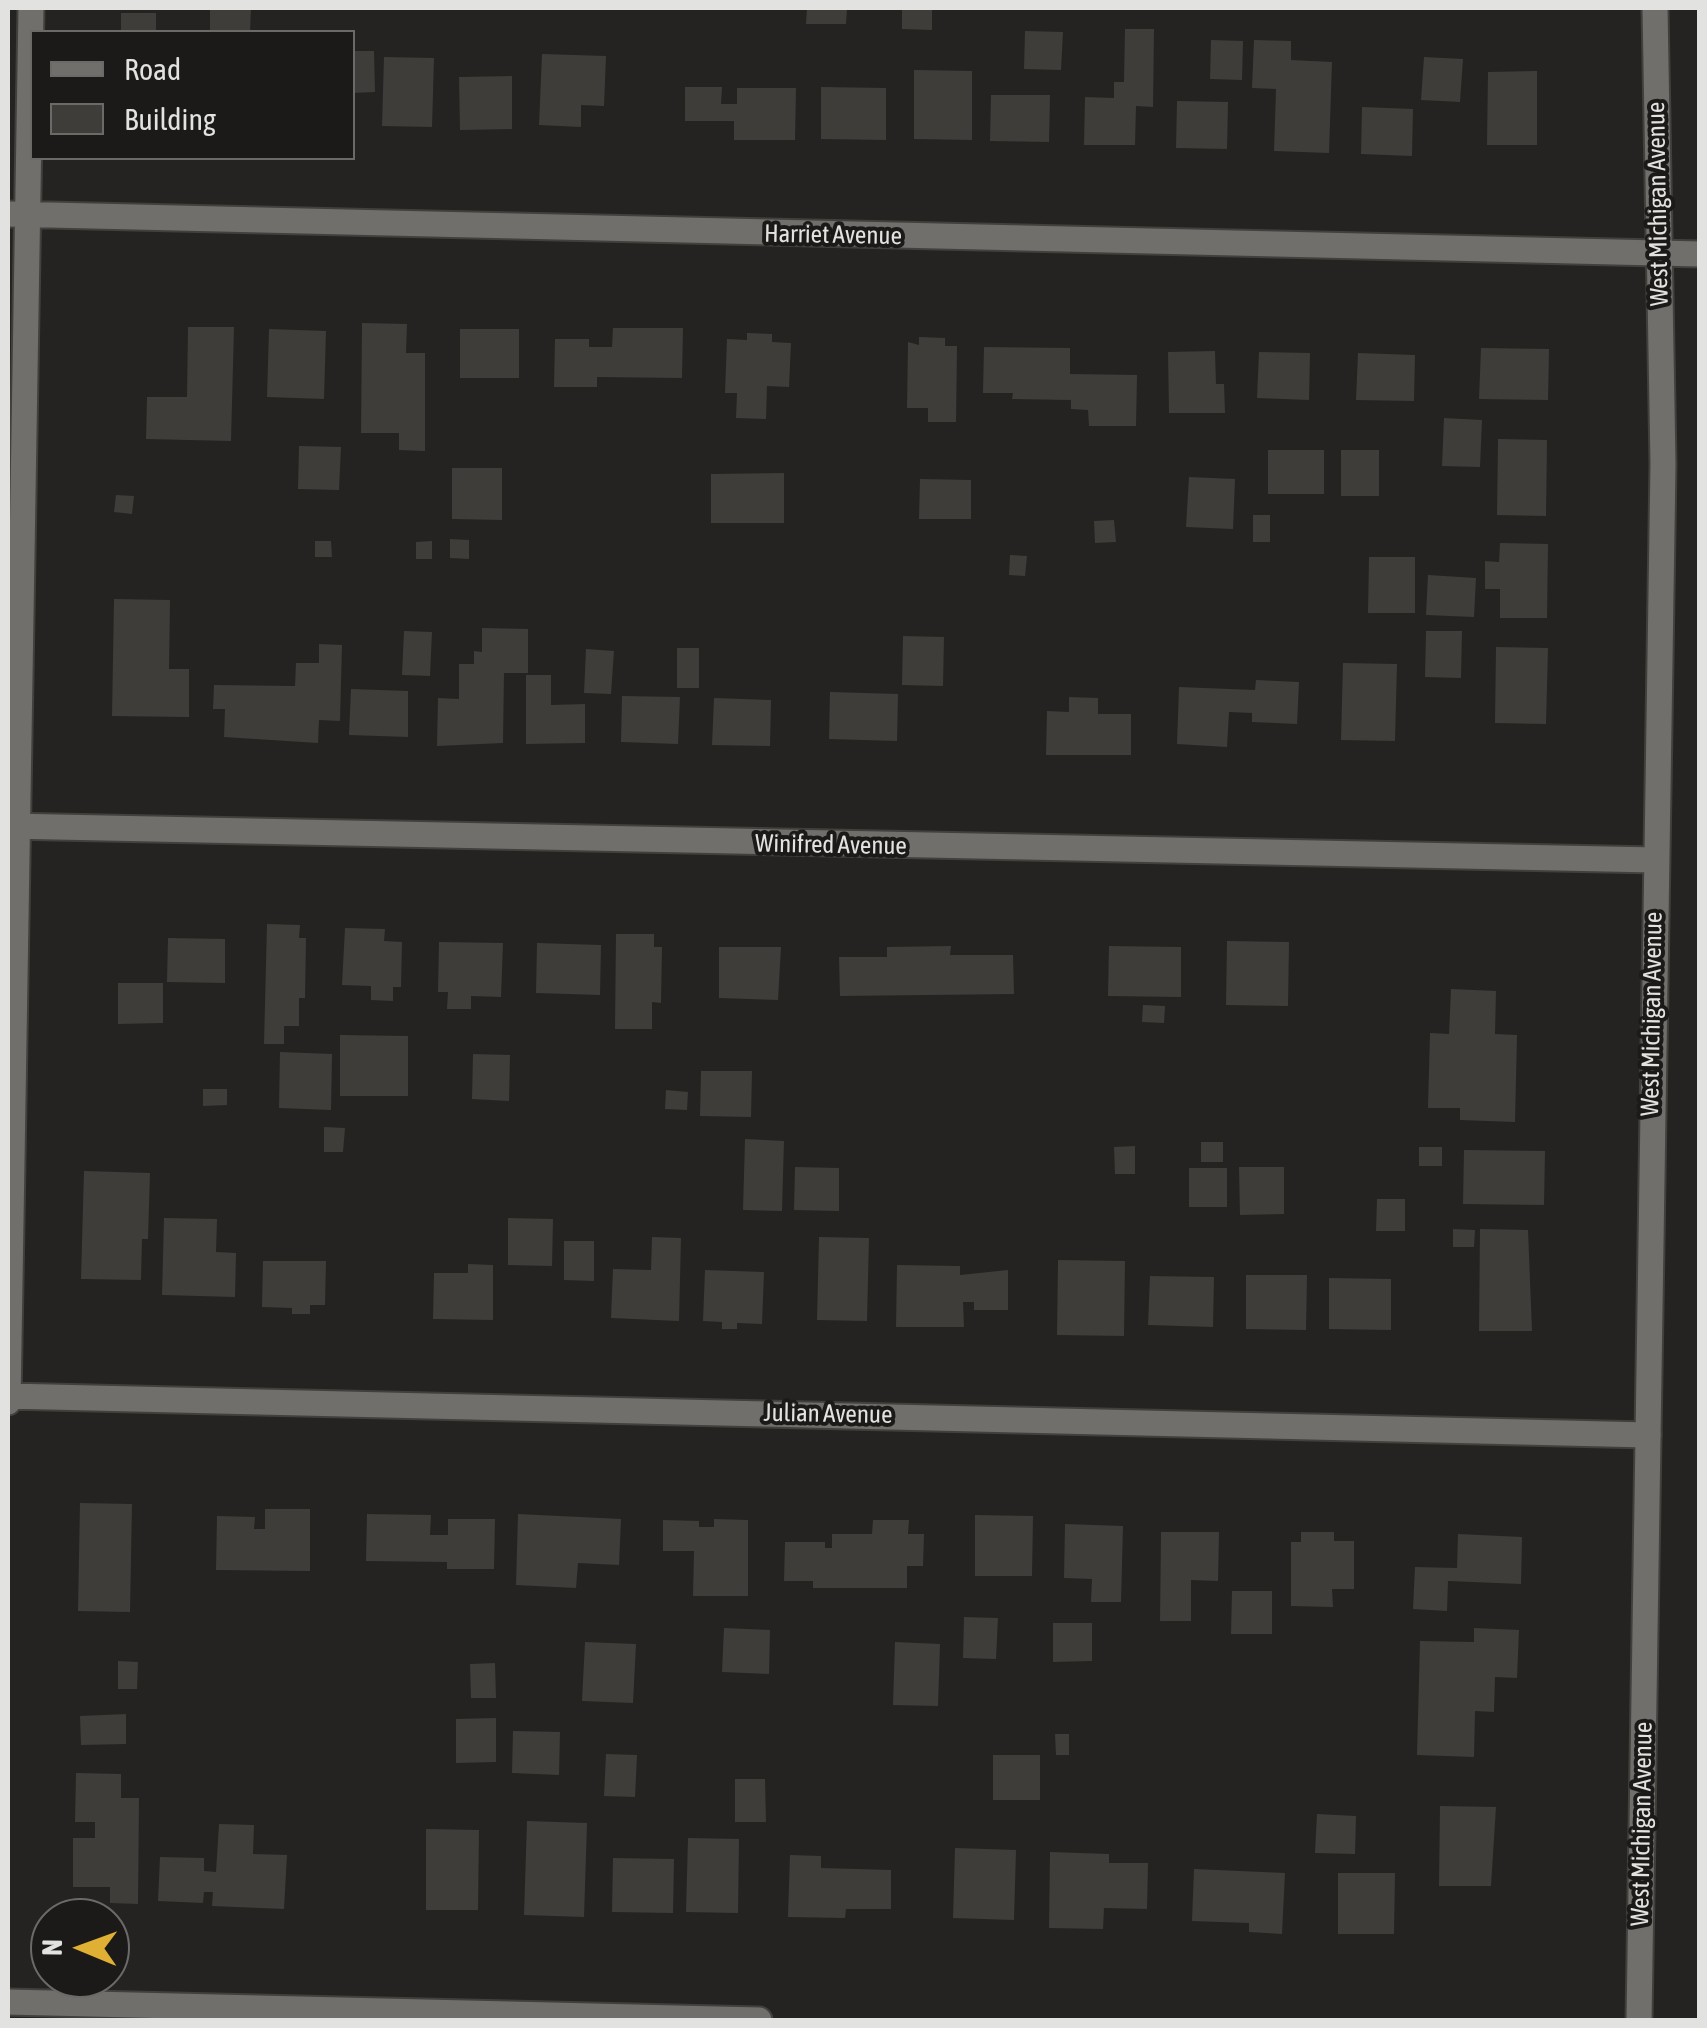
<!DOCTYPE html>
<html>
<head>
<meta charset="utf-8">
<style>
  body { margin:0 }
  #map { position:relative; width:1707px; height:2028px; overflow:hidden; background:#252321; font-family:"Asap Condensed",sans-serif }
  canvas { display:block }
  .frame { position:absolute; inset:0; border:10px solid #e2e2e0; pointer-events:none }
  .legend { position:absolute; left:30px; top:30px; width:325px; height:130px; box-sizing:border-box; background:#1b1a18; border:2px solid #6b6a68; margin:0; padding:12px 18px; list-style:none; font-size:30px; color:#e2e2e0 }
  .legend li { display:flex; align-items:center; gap:20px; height:50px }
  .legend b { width:50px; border:2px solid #6b6a68 }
  .north { position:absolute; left:30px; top:1898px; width:100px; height:100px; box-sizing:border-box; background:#1b1a18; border:2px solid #6b6a68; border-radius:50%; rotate:271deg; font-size:28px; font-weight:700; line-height:40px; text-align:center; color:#e2e2e0 }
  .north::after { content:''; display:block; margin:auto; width:35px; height:45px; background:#e0b034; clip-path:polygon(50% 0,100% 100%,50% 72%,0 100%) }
</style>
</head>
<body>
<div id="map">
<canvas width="1707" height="2028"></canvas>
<div class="frame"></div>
<ul class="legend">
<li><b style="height:12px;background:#716f6c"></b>Road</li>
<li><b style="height:28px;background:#3e3d3a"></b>Building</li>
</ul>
<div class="north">N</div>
</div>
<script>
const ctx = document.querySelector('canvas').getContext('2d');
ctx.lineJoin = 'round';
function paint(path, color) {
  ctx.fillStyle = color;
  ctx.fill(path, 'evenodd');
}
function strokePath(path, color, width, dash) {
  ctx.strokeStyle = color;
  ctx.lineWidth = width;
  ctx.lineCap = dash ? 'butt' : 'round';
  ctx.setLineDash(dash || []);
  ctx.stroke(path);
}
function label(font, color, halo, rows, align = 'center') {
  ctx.font = font + ' "Asap Condensed",sans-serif';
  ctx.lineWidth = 8;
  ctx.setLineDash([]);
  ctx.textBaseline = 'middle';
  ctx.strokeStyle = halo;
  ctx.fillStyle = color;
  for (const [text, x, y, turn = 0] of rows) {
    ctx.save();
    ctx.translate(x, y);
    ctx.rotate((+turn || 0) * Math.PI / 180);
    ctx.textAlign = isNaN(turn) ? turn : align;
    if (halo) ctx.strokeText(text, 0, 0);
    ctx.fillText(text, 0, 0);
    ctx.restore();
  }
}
paint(new Path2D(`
  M210 8H251L250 32H210Z
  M807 8H847L846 24H806Z
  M902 8H932V30L902 29Z
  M121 13H156V32H121Z
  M1125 29H1154L1153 107 1136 106 1135 145H1084L1085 97 1114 98V82H1124Z
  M1025 31 1063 32 1061 70 1024 69Z
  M1211 40 1243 41 1242 80 1210 79Z
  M1254 40 1291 41V60L1332 62 1329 153 1274 151 1276 89 1252 88Z
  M352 51H374L375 92 352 93Z
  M542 54 606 56 604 106 581 105V127L539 125Z
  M384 57 434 58 432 127 382 126Z
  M1424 57 1463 59 1460 102 1421 100Z
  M914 70 972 71V140L914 139Z
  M1537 71V145H1487L1488 72Z
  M512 76V129L460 130 459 77Z
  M685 87H722L721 104H737V88H796L795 140H734V121H685Z
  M821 87 886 88V140L821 139Z
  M991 95H1050L1049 142 990 141Z
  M1177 101 1228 102 1227 149 1176 148Z
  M1362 107 1413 109 1412 156 1361 154Z
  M362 323 407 324 406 353H425V451L399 450V433H361Z
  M188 327H234L231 441 146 439 147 397H187Z
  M613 328H683L682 378 597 377V387H554L555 339H589V347H612Z
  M269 329 326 331 324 399 267 397Z
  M460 329H519V378H460Z
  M747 333 772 334V342L791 343 789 387 767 386 766 419 736 418 737 393H725L727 339 747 340Z
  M919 337 945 338V346H957L956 422H928V408H907L908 342 919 345Z
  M984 347 1070 348V374L1137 375 1136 426H1089L1088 410 1071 409V400L1012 399 1013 393H983Z
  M1481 348 1549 349 1548 400 1479 399Z
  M1215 351 1216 384H1224L1225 413H1169L1168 352Z
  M1259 352 1310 353 1309 400 1257 398Z
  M1358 353 1415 355 1414 401 1356 400Z
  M1444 418 1482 420 1480 467 1442 466Z
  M1498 439 1547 440 1546 516 1497 515Z
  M299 446 341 447 339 490 298 489Z
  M1268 450H1324V494H1268Z
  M1341 450H1379V496H1341Z
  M452 468H502V520L452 519Z
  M784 473V523H711V474Z
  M1189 477 1235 479 1233 529 1186 527Z
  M920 479 971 480V519H919Z
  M116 495 134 496 132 514 114 512Z
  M1253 515H1270V542H1253Z
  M1114 520 1116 542 1095 543 1094 521Z
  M450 539 469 540V559L450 558Z
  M315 541H331L332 557H315Z
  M432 541V559H416V542Z
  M1500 543 1548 544 1547 618H1500V589H1485V561L1499 562Z
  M1010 555 1027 556 1025 576 1009 575Z
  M1369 557H1415V613H1368Z
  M1428 575 1476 578 1474 617 1426 615Z
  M114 599 170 600 169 669H189V717L112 716Z
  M482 628 528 629V673H504L503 743 437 746 438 698 459 699V664H474V651L482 652Z
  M404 631 432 632 430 676 402 675Z
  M1426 631H1462L1461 678 1425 677Z
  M903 636 944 637 943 686 902 685Z
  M319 644 342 645 340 721 319 720 318 743 224 737 225 709H213L214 685 295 686 296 663H319Z
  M1496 647 1548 648 1546 724 1495 723Z
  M677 648H699V688H677Z
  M586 649 614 651 611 694 584 693Z
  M1343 663 1397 664 1395 741 1341 740Z
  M526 675H551V705L585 704V743L526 744Z
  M1256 680 1299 682 1297 724 1252 722V713L1229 712 1227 747 1177 744 1179 687 1255 690Z
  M351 689 408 691V737L349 735Z
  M830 692 898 694 897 741 829 739Z
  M622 696 680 697 678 744 621 742Z
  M1069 697 1098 698V714H1131V755H1046L1047 711 1069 712Z
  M714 698 771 700 770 746 712 745Z
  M267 924 300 925 299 938H306L305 998H299V1026H284V1044H264Z
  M345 928 385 929 384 941 402 942 401 987H393V1001L371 1000V986L342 985Z
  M616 934H654V947H662L661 1003 652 1002V1029H615Z
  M168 938 225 939V983L167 982Z
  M1227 941 1289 942 1288 1006 1226 1005Z
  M439 942 503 943 501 997 471 996V1009H447L448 992H438Z
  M537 943 601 945 600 995 536 993Z
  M951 946 950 955H1013L1014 994 840 996 839 957H887V947Z
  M1109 946 1181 947V997L1108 996Z
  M719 947H781L778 1000 719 998Z
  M118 983H163V1023L118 1024Z
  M1451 989 1496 991 1495 1034 1517 1035 1515 1122 1460 1120V1108H1428L1430 1033 1449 1034Z
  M1143 1005 1165 1006 1164 1023 1142 1022Z
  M340 1035 408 1036V1096H340Z
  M280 1052 332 1054 331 1110 279 1108Z
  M473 1054 510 1055 509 1101 472 1099Z
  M701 1071H752L751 1117 700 1116Z
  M203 1089H227V1105L203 1106Z
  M666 1090 688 1092 687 1110 665 1109Z
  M324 1127 345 1128 343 1152H324Z
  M745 1139 784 1141 782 1211 743 1210Z
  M1201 1142H1223V1162H1201Z
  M1135 1146V1174H1115L1114 1147Z
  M1419 1147H1442V1166H1419Z
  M1464 1150 1545 1151 1544 1205 1463 1204Z
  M795 1167 839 1168V1211L794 1210Z
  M1239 1167H1284V1214L1240 1215Z
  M1189 1168H1227V1207H1189Z
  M84 1171 150 1173 148 1239H142L141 1280 81 1279Z
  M1377 1199H1405V1231H1376Z
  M164 1218 217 1219 216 1252 236 1253 235 1297 162 1295Z
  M508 1218 553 1219 552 1266 508 1265Z
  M1453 1229 1475 1230 1474 1247H1453Z
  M1480 1229 1528 1230 1532 1331H1479Z
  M652 1237 681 1238 679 1321 611 1318 613 1269 651 1270Z
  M819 1237 869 1238 867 1321 817 1320Z
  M564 1241H594V1281L564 1280Z
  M1058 1260 1125 1261 1124 1336 1057 1335Z
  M263 1261H326L325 1305H310V1314H292V1308L262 1307Z
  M468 1264 493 1265V1320L433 1319 434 1273H468Z
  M897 1265 960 1266V1275L1008 1270V1310H974V1302H963L964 1327H896Z
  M705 1270 764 1272 762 1324 737 1323V1329H722V1322L703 1321Z
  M1246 1275H1307L1306 1330 1246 1329Z
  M1150 1276 1214 1277 1213 1327 1148 1325Z
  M1329 1278 1391 1279V1330L1329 1329Z
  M80 1503 132 1504 130 1612 78 1611Z
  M265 1509H310V1571L216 1570 217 1516 255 1517 254 1529H265Z
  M367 1514 431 1515 430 1535H448V1519H495L494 1569H447V1562L366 1561Z
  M518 1514 621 1519 619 1565 578 1563 576 1588 516 1585Z
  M975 1515 1033 1516 1032 1576H975Z
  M714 1519 748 1520V1596H693L694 1551H663V1520L699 1521V1527H714Z
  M873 1520H909L908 1534H924L923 1566H907V1588H813V1581H784L785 1542H825V1548H832V1534H872Z
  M1065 1524 1123 1526 1121 1602H1091L1092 1579 1064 1578Z
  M1161 1532H1219L1218 1581 1191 1580V1621H1160Z
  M1301 1532H1334V1541H1354V1589H1332L1333 1607 1291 1606V1542H1301Z
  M1458 1534 1522 1537 1521 1584 1448 1581 1447 1611 1413 1609 1415 1567 1457 1568Z
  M1232 1591H1272V1634H1231Z
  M964 1617 998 1618 996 1659 963 1658Z
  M1053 1623H1092V1661L1053 1662Z
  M724 1628 770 1630 769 1674 722 1672Z
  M1474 1628 1519 1630 1517 1678 1495 1677 1494 1712 1475 1711 1474 1757 1417 1755 1420 1641 1474 1642Z
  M585 1642 636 1644 633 1703 582 1701Z
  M895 1642 940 1644 938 1706 893 1705Z
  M118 1661 138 1662 137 1689H118Z
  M495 1663 496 1698H471L470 1664Z
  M126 1714V1744L81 1745 80 1716Z
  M496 1718V1762L456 1763V1719Z
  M513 1731 560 1732 559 1775 512 1773Z
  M1055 1734H1069V1755H1056Z
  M606 1754 637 1755 635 1797 604 1796Z
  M993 1755H1040V1800H993Z
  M76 1773 121 1774V1798H139L138 1904 110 1903V1887H73V1838H95V1822H75Z
  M735 1779H765L766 1822H735Z
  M1440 1806 1496 1807 1491 1886H1439Z
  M1317 1814 1356 1816 1355 1854 1315 1853Z
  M527 1821 587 1823 584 1917 524 1915Z
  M219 1824 254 1825 253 1854 287 1855 284 1909 212 1906 213 1892H204L203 1903 158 1901 160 1857 204 1858V1871L216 1872Z
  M426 1829 479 1830 478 1910H426Z
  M688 1838 739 1839 738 1913 686 1912Z
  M955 1848 1016 1850 1014 1920 953 1918Z
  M1050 1852 1109 1854V1863H1148L1147 1909 1104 1908 1103 1929 1049 1928Z
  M790 1855 821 1856V1868L891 1870V1909H846L845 1918 788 1917Z
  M613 1858 674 1859 673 1913 612 1912Z
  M1194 1869 1285 1873 1282 1934 1249 1932V1923L1192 1921Z
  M1338 1873H1395L1394 1934H1338Z`), '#3e3d3a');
const minor = new Path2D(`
  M8 214 1700 254
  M8 826 1655 860
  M8 1396 1648 1435
  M8 1402 31 8
  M8 2002 759 2020`);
const tertiary = new Path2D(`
  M1639 2020 1663 464 1655 8`);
strokePath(minor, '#41403d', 29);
strokePath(tertiary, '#41403d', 29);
strokePath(minor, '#716f6c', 25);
strokePath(tertiary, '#716f6c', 25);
label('25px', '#e2e2e0', '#1b1a18', [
  ["West Michigan Avenue",1658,204,-91],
  ["Harriet Avenue",833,235,1],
  ["Winifred Avenue",831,845,1],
  ["West Michigan Avenue",1652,1014,-89],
  ["Julian Avenue",828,1414,1],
  ["West Michigan Avenue",1642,1824,-89]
]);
</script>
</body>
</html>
